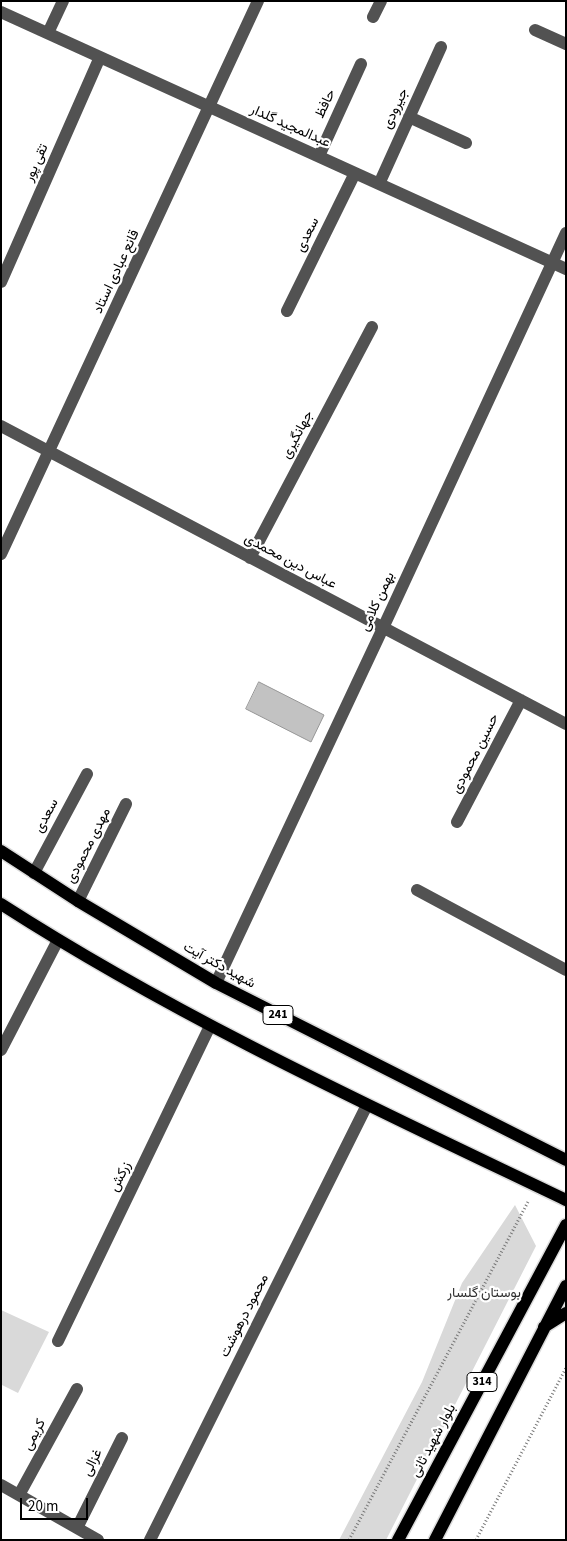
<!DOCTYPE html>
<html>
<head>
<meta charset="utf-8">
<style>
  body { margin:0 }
  #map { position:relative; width:567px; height:1541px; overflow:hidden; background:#fff; font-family:"Source Sans 3",sans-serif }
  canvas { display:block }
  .frame { position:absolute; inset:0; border:2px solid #000; pointer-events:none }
  .scale { position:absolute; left:20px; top:1498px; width:68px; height:22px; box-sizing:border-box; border:2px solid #000; border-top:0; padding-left:6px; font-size:15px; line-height:18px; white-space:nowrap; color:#000; -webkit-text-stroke:4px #fff; paint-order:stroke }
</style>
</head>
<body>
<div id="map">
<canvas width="567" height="1541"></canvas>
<div class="frame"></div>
<div class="scale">20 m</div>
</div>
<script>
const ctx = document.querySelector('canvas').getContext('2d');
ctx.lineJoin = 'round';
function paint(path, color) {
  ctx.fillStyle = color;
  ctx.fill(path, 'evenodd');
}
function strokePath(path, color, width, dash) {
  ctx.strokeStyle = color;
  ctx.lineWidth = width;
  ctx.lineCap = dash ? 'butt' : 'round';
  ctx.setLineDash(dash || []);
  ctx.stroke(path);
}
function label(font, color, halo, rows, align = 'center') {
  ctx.font = font + ' "Source Sans 3",Vazirmatn,sans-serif';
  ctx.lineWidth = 4.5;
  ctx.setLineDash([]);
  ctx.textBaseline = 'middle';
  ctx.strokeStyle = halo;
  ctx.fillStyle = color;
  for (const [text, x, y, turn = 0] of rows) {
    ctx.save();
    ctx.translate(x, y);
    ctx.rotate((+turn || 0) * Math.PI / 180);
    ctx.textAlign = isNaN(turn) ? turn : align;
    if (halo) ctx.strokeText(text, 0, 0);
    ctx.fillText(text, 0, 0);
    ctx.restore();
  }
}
paint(new Path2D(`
  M515 1205 536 1246 386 1540H339L422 1382 462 1283Z
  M1 1310 49 1332 18 1393 2 1385 1 1387Z`), '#d9d9d9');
const building = new Path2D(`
  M259 682 324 715 311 742 246 709Z`);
paint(building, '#c2c2c2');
strokePath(building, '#969696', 1);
const major = new Path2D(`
  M1 851 78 901 216 983 566 1160
  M1 904C180 1019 374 1108 566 1200
  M544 1327 566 1313
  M398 1540 566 1225
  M435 1540 566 1286`);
strokePath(major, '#dbdbdb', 15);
strokePath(new Path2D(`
  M349 1540 529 1200
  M476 1540 566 1368`), '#747474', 3, [1, 2.5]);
strokePath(new Path2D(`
  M1 12 566 269
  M373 17 381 1
  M535 30 566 44
  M48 33 63 1
  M409 117 466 143
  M319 156 361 64
  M379 184 441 47
  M1 282 100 57
  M287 311 355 173
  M1 426 566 724
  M1 554 258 1
  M250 558 372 327
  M457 822 521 700
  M34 873 87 774
  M417 890 566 970
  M78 901 126 804
  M216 983 383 628 566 233
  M1 1050 58 940
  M58 1341 210 1026
  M1 1485 98 1540
  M19 1495 77 1389
  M77 1528 122 1438
  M150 1540 367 1105`), '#525252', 12);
strokePath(major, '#000', 12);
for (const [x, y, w] of [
  [278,1015,30],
  [482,1382,30]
]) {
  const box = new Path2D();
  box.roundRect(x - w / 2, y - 9.5, w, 19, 4);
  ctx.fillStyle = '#fff';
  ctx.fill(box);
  strokePath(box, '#000', 1);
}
label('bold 12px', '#000', null, [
  ["241",278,1015],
  ["314",482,1382]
]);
label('14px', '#000', '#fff', [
  ["حافظ",326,104,-65],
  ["جیرودی",396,109,-65],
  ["عبدالمجید گلدار",290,127,24],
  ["تقی پور",37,163,-66],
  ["سعدی",308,235,-64],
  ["قانع عبادی استاد",117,272,-65],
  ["جهانگیری",298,435,-62],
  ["عباس دین محمدی",290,562,28],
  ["بهمن کلامی",378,602,-65],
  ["حسین محمودی",476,754,-63],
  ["سعدی",47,816,-62],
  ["مهدی محمودی",89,846,-63],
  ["شهید دکتر آیت",219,966,29],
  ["زرکش",121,1177,-64],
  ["محمود درهوشت",245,1316,-63],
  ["کریمی",35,1435,-62],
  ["بلوار شهید ثانی",434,1441,-62],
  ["غزالی",93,1463,-64]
]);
label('14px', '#303030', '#fff', [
  ["بوستان گلسار",484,1294]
]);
</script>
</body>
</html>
